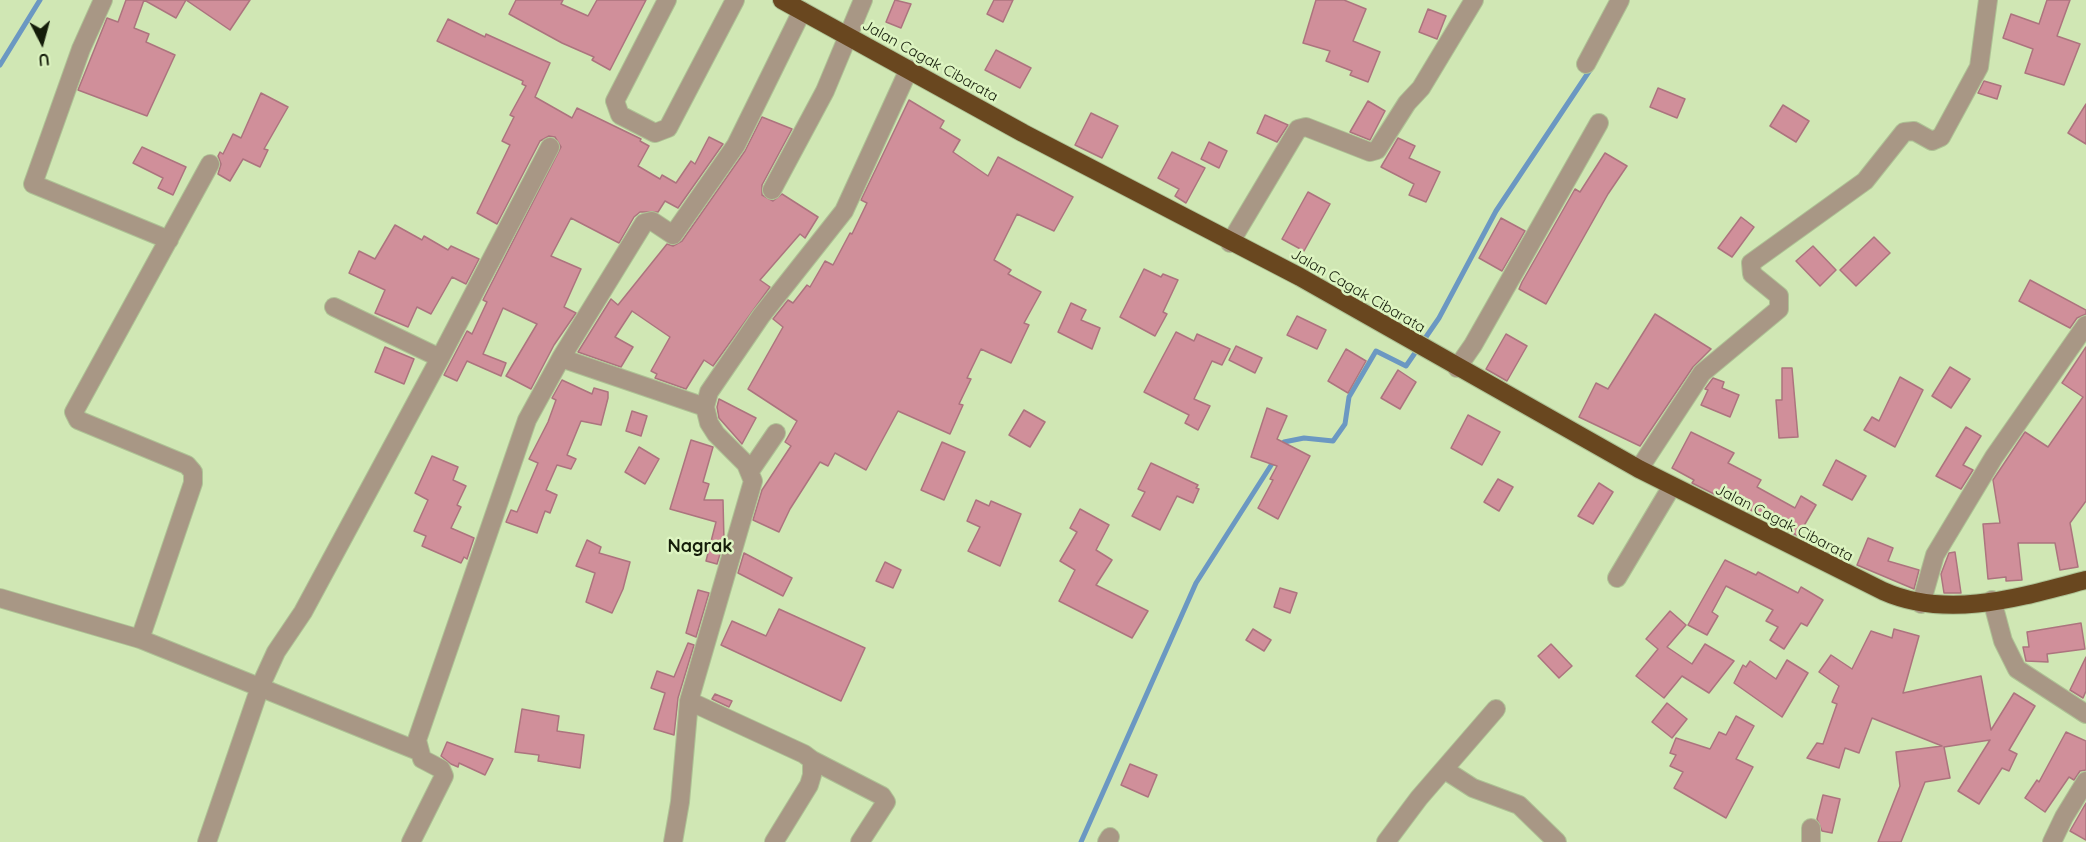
<!DOCTYPE html>
<html>
<head>
<meta charset="utf-8">
<style>
  body { margin:0 }
  #map { position:relative; width:2086px; height:842px; overflow:hidden; background:#d0e7b4; font-family:Quicksand,sans-serif }
  canvas { display:block }
  .north { position:absolute; left:12px; top:12px; width:60px; height:60px; -webkit-text-stroke:4px #ddf4c1; paint-order:stroke; rotate:174deg; font-size:16px; font-weight:700; line-height:24px; text-align:center; color:#141c09 }
  .north::after { content:''; display:block; margin:auto; width:21px; height:27px; background:#141c09; clip-path:polygon(50% 0,100% 100%,50% 72%,0 100%) }
</style>
</head>
<body>
<div id="map">
<canvas width="2086" height="842"></canvas>
<div class="north">U</div>
</div>
<script>
const ctx = document.querySelector('canvas').getContext('2d');
ctx.lineJoin = 'round';
function strokePath(path, color, width, dash) {
  ctx.strokeStyle = color;
  ctx.lineWidth = width;
  ctx.lineCap = dash ? 'butt' : 'round';
  ctx.setLineDash(dash || []);
  ctx.stroke(path);
}
function paint(path, color) {
  ctx.fillStyle = color;
  ctx.fill(path, 'evenodd');
}
function label(font, color, halo, rows, align = 'center') {
  ctx.font = font + ' Quicksand,sans-serif';
  ctx.lineWidth = 5;
  ctx.setLineDash([]);
  ctx.textBaseline = 'middle';
  ctx.strokeStyle = halo;
  ctx.fillStyle = color;
  for (const [text, x, y, turn = 0] of rows) {
    ctx.save();
    ctx.translate(x, y);
    ctx.rotate((+turn || 0) * Math.PI / 180);
    ctx.textAlign = isNaN(turn) ? turn : align;
    if (halo) ctx.strokeText(text, 0, 0);
    ctx.fillText(text, 0, 0);
    ctx.restore();
  }
}
strokePath(new Path2D(`
  M0 65 40 0
  M1281 448 1284 442 1304 438 1333 441 1345 424 1349 397 1376 351 1406 366 1439 318 1496 211 1592 67
  M1081 842 1196 583 1275 459`), '#6b98c2', 5);
const building = new Path2D(`
  M126 0H144L134 28 149 34 146 42 175 55 147 116 78 90 107 18 118 22Z
  M144 0H250L230 30 186 0 176 18Z
  M516 0H563L561 4 588 16 597 0H646L610 70 592 60 594 57 562 43 509 14Z
  M895 0 911 4 901 28 886 22Z
  M994 0H1013L1003 22 987 14Z
  M1316 0H1344L1366 9 1353 41 1380 52 1368 82 1350 75 1352 71 1326 61 1330 51 1303 43Z
  M2047 0H2070L2057 36 2080 44 2064 85 2025 73 2033 49 2003 38 2011 14 2039 24Z
  M1428 9 1446 16 1437 39 1419 32Z
  M448 19 485 37 486 34 550 63 535 97 572 118 577 108 641 139 640 141 649 146 638 166 660 179 662 175 676 183 691 161 695 164 709 137 723 144 678 208 665 201 658 212H640L634 217 619 243 571 218 551 256 581 269 564 307 576 313 554 345 531 389 506 376 537 324 503 308 483 354 506 363 501 376 467 361 457 381 444 375 467 331 472 334 487 302 483 300 561 147 555 137 549 136 540 141 497 224 477 213 510 145 502 141 514 117 510 115 526 86 522 84 523 81 437 41Z
  M996 50 1031 68 1020 88 985 70Z
  M1984 81 2001 86 1997 99 1978 93Z
  M1658 88 1685 99 1677 118 1650 107Z
  M261 93 288 107 264 149 268 150 260 167 243 159 230 181 218 174 221 164 218 156 220 152 223 154 233 134 241 138Z
  M909 100 944 121 940 128 960 140 953 152 988 176 998 157 1073 197 1054 231 1017 214 994 260 1011 270 1008 274 1041 292 1024 323 1029 325 1011 363 981 349 967 378 971 379 959 404 963 405 950 434 898 411 866 470 835 453 828 466 820 462 790 509 779 532 753 520 762 490 791 446 785 442 797 421 748 389 783 327 773 319 788 300 793 303 807 285 810 287 825 261 833 265 850 233 852 234 867 203 861 200Z
  M1368 101 1385 111 1370 140 1350 132Z
  M2086 104V144L2068 133Z
  M1783 105 1809 121 1796 142 1770 126Z
  M1091 113 1118 126 1102 158 1075 145Z
  M1265 115 1288 125 1277 142 1257 133Z
  M762 117 792 129 762 185V195L773 201 782 194 818 217 805 238 800 234 760 280 770 287 713 366 704 360 686 389 655 378 657 374 651 371 670 337 632 311 615 337 633 347 621 367 578 352 611 299 618 305 667 244 673 246 682 241 745 151Z
  M1398 138 1415 146 1409 158 1440 172 1426 202 1409 195 1414 184 1381 167Z
  M1209 142 1227 151 1219 168 1201 159Z
  M142 147 186 167 173 195 158 188 163 178 133 163Z
  M1172 152 1205 168 1186 203 1175 196 1179 189 1158 178Z
  M1605 153 1627 166 1608 194 1546 304 1519 289 1522 282 1575 189 1580 192Z
  M1308 192 1330 204 1304 251 1282 239Z
  M1741 217 1754 227 1732 257 1718 248Z
  M1501 218 1525 231 1502 271 1479 258Z
  M395 225 422 240 424 236 448 250 451 246 479 259 466 284 452 277 431 314 417 307 408 327 375 313 385 290 349 273 359 251 375 259Z
  M1874 237 1890 253 1856 286 1840 270Z
  M1813 246 1836 270 1820 286 1796 261Z
  M1144 269 1161 277 1163 274 1178 280 1163 312 1167 314 1155 336 1120 317Z
  M2030 280 2086 310V314L2077 318 2070 328 2019 301Z
  M1071 303 1086 310 1081 320 1100 328 1092 349 1058 332Z
  M1655 314 1711 349 1693 367 1640 446 1579 417 1596 383 1608 389Z
  M1297 316 1326 330 1317 349 1287 335Z
  M1176 332 1194 341 1197 334 1230 349 1222 365 1212 361 1194 399 1210 406 1198 430 1185 423 1189 415 1144 392Z
  M1506 334 1527 346 1507 381 1486 369Z
  M1236 346 1262 358 1255 373 1229 360Z
  M385 347 414 359 404 384 375 372Z
  M2086 347V501L2070 523 2078 567 2060 570 2055 543H2018L2022 580 2006 581V577L1988 579 1983 524 2000 523 1993 480 2025 432 2048 447 2083 397 2062 383Z
  M1346 349 1366 361 1348 393 1328 381Z
  M1950 367 1970 379 1951 408 1932 396Z
  M1782 368H1792L1798 437 1779 438 1776 400H1782Z
  M1398 370 1416 382 1400 409 1381 398Z
  M1900 377 1923 390 1895 447 1864 430 1872 417 1879 421Z
  M1713 378 1724 382 1722 388 1739 395 1730 417 1701 405 1708 390 1705 389Z
  M562 380 592 394 594 388 608 392V398L601 425 581 421 567 455 576 459 571 469 557 465 546 490 557 495 550 513 545 511 537 533 506 522 511 510 517 512 538 463 529 459 548 422 556 400 552 398Z
  M719 399 756 418 742 444 719 418 717 407Z
  M1267 408 1287 416 1277 439 1310 456 1278 519 1258 508 1273 480 1270 479 1277 466 1251 457Z
  M1024 410 1045 422 1030 447 1009 435Z
  M632 411 647 416 641 436 626 431Z
  M1468 415 1500 432 1482 465 1451 448Z
  M1966 427 1981 436 1963 465 1973 470 1961 489 1936 476Z
  M1691 432 1734 453 1728 463 1761 480 1757 487 1795 508 1801 496 1816 505 1798 536 1729 498 1728 501 1692 483 1694 480 1672 468Z
  M691 440 713 447 703 482 709 484 704 500H723L724 541 717 564 706 561 716 522 670 509Z
  M942 442 965 452 944 500 921 490Z
  M639 447 659 459 645 484 625 472Z
  M432 456 458 467 453 480 466 486 457 505 461 507 451 528 474 538 467 559 464 557 461 563 422 546 426 536 414 531 428 500 415 493Z
  M1836 460 1866 476 1852 500 1823 485Z
  M1151 463 1198 485 1196 488 1199 489 1193 503 1177 496 1160 530 1132 516 1145 492 1138 489Z
  M1498 479 1513 487 1499 511 1484 502Z
  M1599 483 1613 492 1593 524 1578 516Z
  M976 500 989 506 991 501 1021 514 1000 566 968 551 980 527 967 521Z
  M1080 509 1109 525 1096 550 1112 560 1096 585 1148 611 1132 638 1059 601 1075 570 1060 561 1077 532 1070 528Z
  M1868 538 1893 548 1888 561 1919 570 1914 589 1857 565Z
  M587 540 601 547 599 553 630 562 623 589 612 613 586 602 595 573 576 566Z
  M1955 552 1961 593H1944L1941 574 1949 553Z
  M744 553 792 578 783 596 738 573Z
  M1725 560 1756 575 1758 572 1798 593 1801 587 1823 600 1807 626 1801 623 1784 649 1770 640 1778 627 1766 621 1773 610 1726 586 1712 612 1718 616 1707 635 1688 625Z
  M885 562 901 570 893 588 876 581Z
  M1280 588 1297 593 1290 613 1274 607Z
  M698 590 709 593 696 637 686 633Z
  M779 609 865 648 841 701 721 645 732 621 766 636Z
  M1670 611 1686 625 1667 647 1692 664 1705 644 1734 661 1709 693 1682 676 1664 698 1636 676 1658 649 1646 639Z
  M2081 623 2085 649 2047 654 2048 662 2026 661 2023 647H2029L2027 632Z
  M1253 629 1271 640 1264 651 1246 640Z
  M1894 629 1919 636 1903 693 1981 676 1991 730 2014 693 2035 706 2009 750 2017 754 2009 771 2002 768 1979 804 1958 791 1990 740 1944 747 1950 778 1925 782 1901 842H1878L1900 786 1896 752 1942 746 1872 718 1859 753 1845 748 1839 768 1807 758 1817 743 1823 744 1837 704 1832 702 1839 686 1819 672 1831 655 1852 669 1871 631 1892 638Z
  M688 643 694 645 678 698 674 735 654 729 665 693 651 688 657 671 674 677Z
  M1551 644 1572 666 1559 678 1538 656Z
  M2086 657V691L2083 698 2070 690Z
  M1787 660 1808 673 1782 717 1734 683 1743 665 1746 667 1750 661 1776 679Z
  M715 694 732 701 729 707 712 699Z
  M1667 703 1687 719 1672 738 1652 722Z
  M522 709 559 716 557 731 584 735 580 768 538 761 539 755 515 752Z
  M1736 716 1754 726 1736 759 1753 767 1726 818 1674 788 1683 772 1670 766 1676 755 1670 753 1676 738 1710 749 1719 732 1726 735Z
  M2066 732 2086 741V770L2080 771 2074 780 2069 777 2045 812 2025 798 2037 780 2039 782Z
  M447 742 493 759 485 775 459 763 458 767 451 764 441 756Z
  M1130 764 1157 775 1148 797 1121 785Z
  M1823 795 1840 799 1832 833 1822 831 1817 819Z
  M2086 803V840L2070 831Z`);
paint(building, '#d08f9a');
strokePath(building, '#ac747e', 1.5);
const minor = new Path2D(`
  M103 0 81 49 33 184 169 240
  M667 0 615 101 620 115 655 133 668 128 735 0
  M1586 64 1620 0
  M772 190 825 91 863 0
  M1230 243 1298 129 1306 127 1370 152 1377 150 1407 103 1421 88 1474 0
  M334 307 440 358
  M561 358 644 223 652 221 673 235 736 145 802 11
  M1457 368 1473 345 1599 123
  M1639 469 1702 373 1779 309V296L1752 274 1751 263 1865 181 1904 132 1914 131 1932 141 1941 137 1979 67 1988 0
  M750 471 776 433
  M1617 578 1672 486
  M0 598 140 639 418 751
  M1992 600 2003 641 2017 669 2086 714
  M1921 604 1935 555 1994 457 2086 325
  M140 639 193 483V472L187 465 78 420 74 412 210 164
  M689 701 804 754 812 760 882 796 886 802 860 842
  M1445 770 1473 788 1519 805 1557 842
  M1811 828V842
  M207 842 260 687 276 652 303 612 440 358 550 147
  M411 842 444 776 441 769 422 759 417 740 527 420 561 358 705 407
  M673 842 680 802 689 701 753 481 746 464 716 434 709 423 705 407 709 392 761 316 844 211 909 69
  M774 842 809 785 812 775V760
  M1107 842 1110 837
  M1386 842 1419 798 1496 709
  M2052 842 2064 817 2086 781`);
const highway = new Path2D(`
  M782 0 1023 133 1300 277 1639 469 1883 591C1948 620 2021 597 2086 580`);
strokePath(minor, '#aec295', 20);
strokePath(highway, '#aec295', 20);
strokePath(minor, '#a89785', 18);
strokePath(highway, '#69471f', 18);
label('15px', '#141c09', '#ddf4c1', [
  ["Jalan Cagak Cibarata",930,61,29],
  ["Jalan Cagak Cibarata",1358,291,30],
  ["Jalan Cagak Cibarata",1784,523,27]
]);
label('bold 18px', '#141c09', '#ddf4c1', [
  ["Nagrak",700,547]
]);
</script>
</body>
</html>
